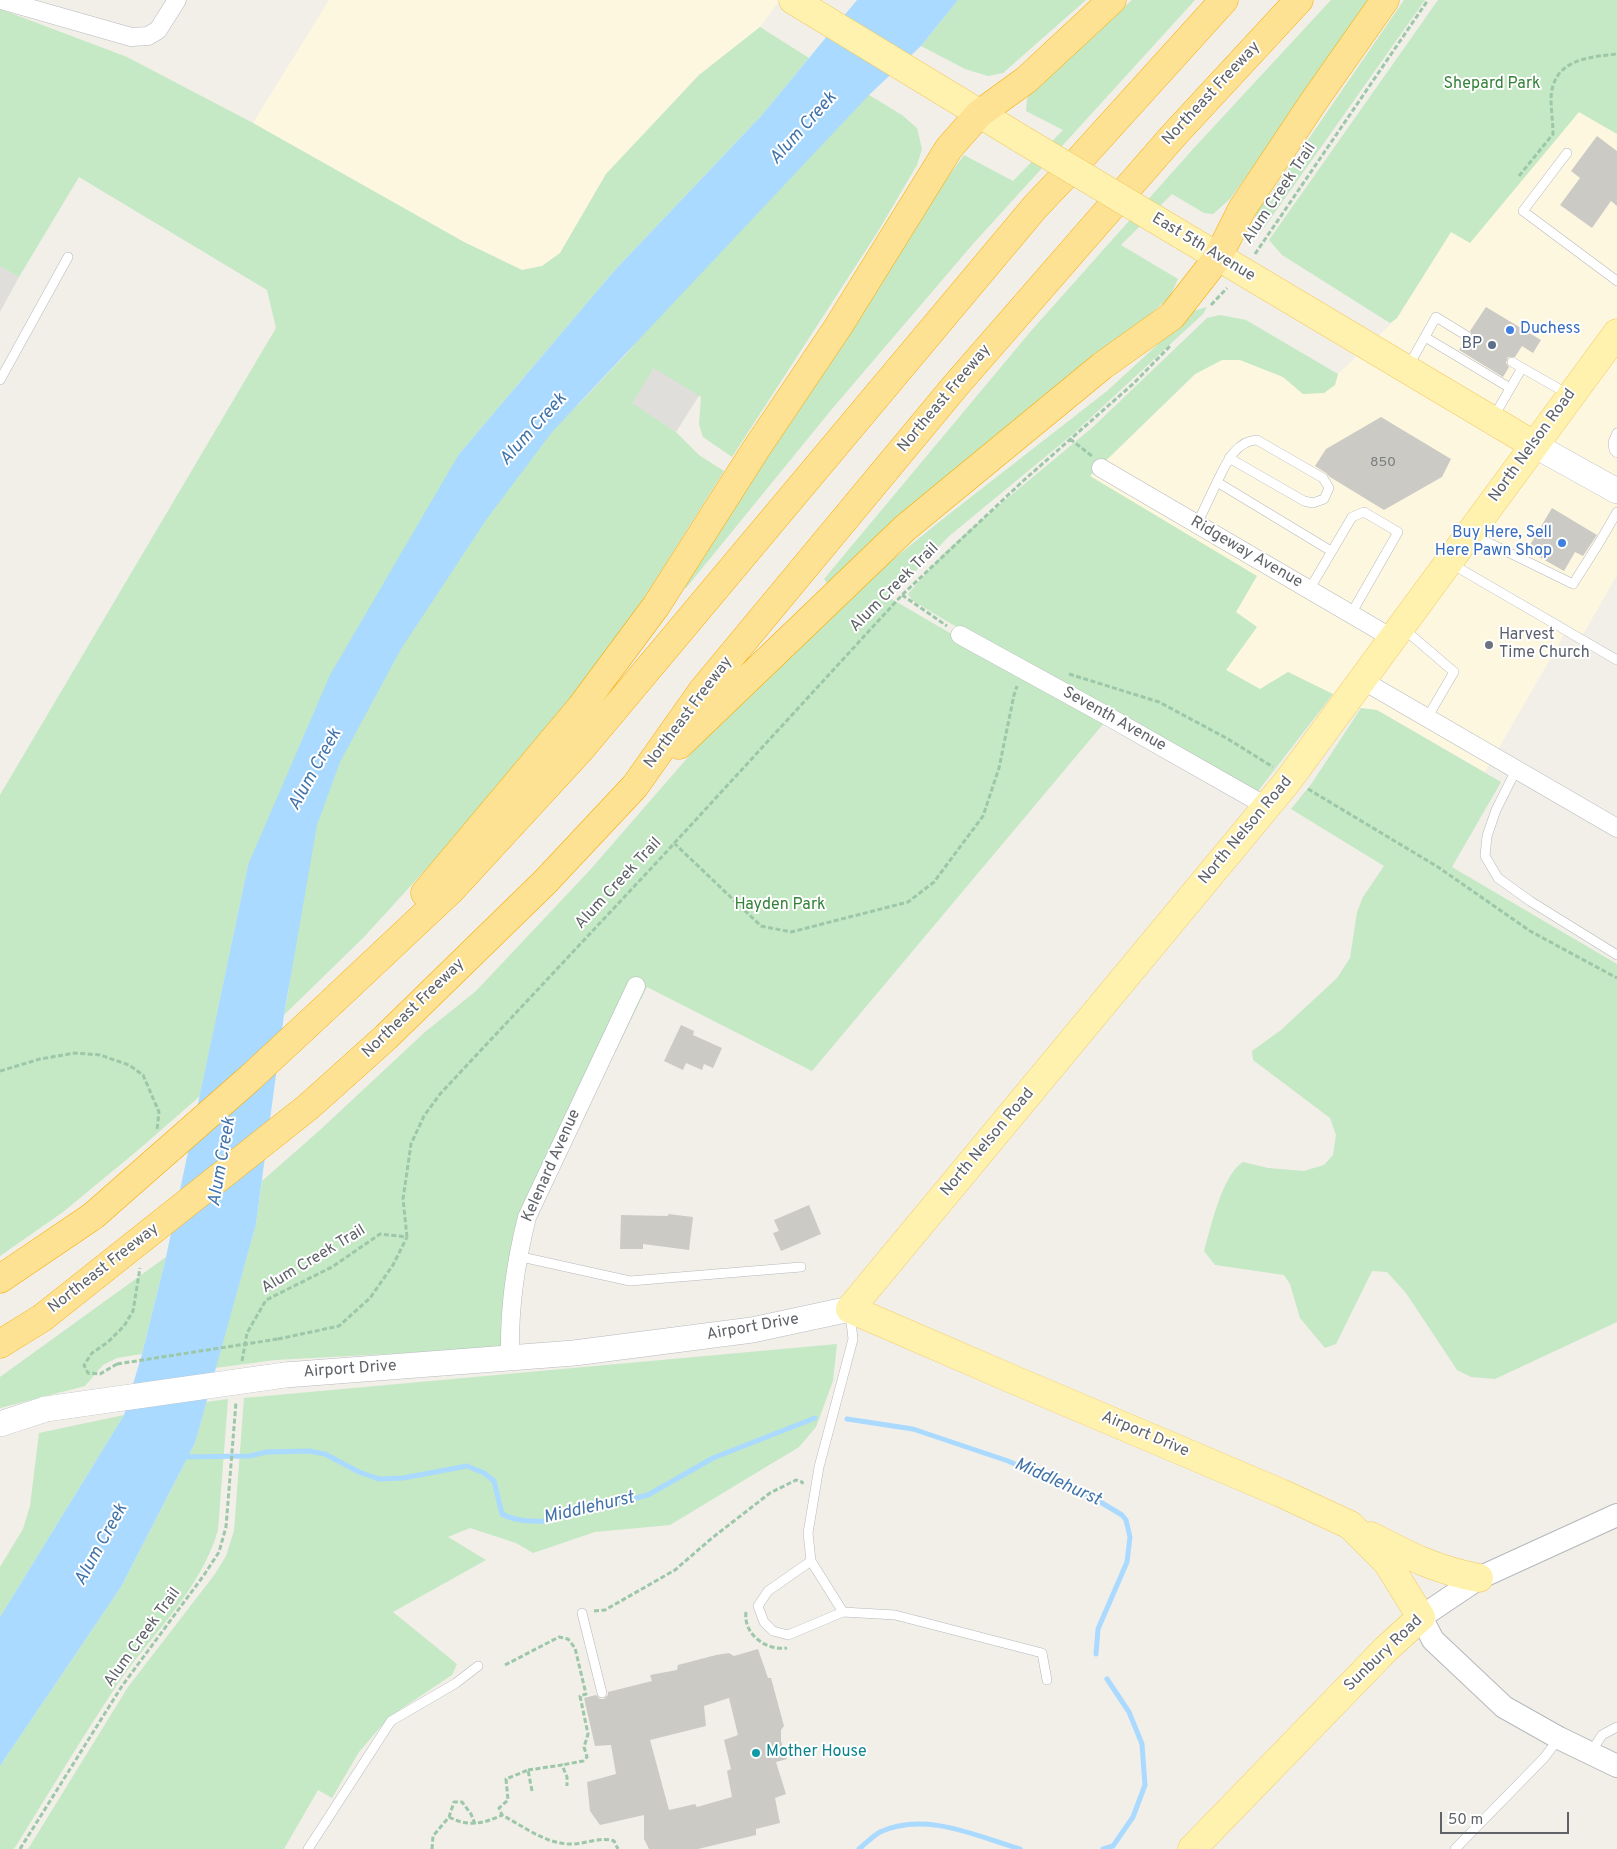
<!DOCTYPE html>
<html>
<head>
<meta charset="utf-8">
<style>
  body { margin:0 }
  #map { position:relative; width:1617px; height:1849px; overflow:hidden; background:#f1efe8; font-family:Overpass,sans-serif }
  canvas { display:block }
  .scale { position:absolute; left:1440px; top:1812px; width:129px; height:22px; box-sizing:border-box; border:2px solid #5f6368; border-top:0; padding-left:6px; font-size:15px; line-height:18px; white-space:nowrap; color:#5f6368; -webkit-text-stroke:4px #fff; paint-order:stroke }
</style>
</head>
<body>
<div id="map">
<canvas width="1617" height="1849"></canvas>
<div class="scale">50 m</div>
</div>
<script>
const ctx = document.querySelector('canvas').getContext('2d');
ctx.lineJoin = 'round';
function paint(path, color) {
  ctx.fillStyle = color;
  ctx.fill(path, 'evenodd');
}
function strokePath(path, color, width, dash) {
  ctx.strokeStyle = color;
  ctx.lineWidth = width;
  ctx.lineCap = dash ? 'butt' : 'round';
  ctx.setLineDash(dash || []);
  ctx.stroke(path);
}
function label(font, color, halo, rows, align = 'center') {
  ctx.font = font + ' Overpass,sans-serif';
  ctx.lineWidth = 4;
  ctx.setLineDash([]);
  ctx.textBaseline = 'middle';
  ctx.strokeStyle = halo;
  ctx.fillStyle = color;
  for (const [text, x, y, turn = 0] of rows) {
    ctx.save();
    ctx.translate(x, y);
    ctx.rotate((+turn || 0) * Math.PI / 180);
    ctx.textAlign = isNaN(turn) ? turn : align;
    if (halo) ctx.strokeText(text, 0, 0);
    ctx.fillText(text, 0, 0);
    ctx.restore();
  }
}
paint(new Path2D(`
  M329 0H780L760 27 699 75 606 174 560 253 542 266 522 270 464 242 253 123Z
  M1579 112 1617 134V575L1578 643 1564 635 1485 772 1377 710 1361 708 1288 672 1260 689 1226 670 1256 626 1235 612 1090 476 1196 374 1222 360H1240L1283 377 1303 394 1335 385 1338 374 1397 318 1451 232 1470 242Z`), '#fef7e0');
paint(new Path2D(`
  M0 266 19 277 0 312Z
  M658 362 702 391 676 432 631 403Z`), '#e0deda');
paint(new Path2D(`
  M958 0H1086L1003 73 988 76 965 69 921 46Z
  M1132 0H1195L972 245 832 409 686 588 680 584 937 192 964 155 1013 181 1063 130 1026 111 1027 99 1033 87Z
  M1331 0H1372L1230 199 1213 214 1204 213 1172 194 1121 245 1178 279 1169 298 1096 361 829 586 824 579 1031 331 1193 149Z
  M1404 0H1425L1261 232 1256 233 1255 212 1260 198 1266 201Z
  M1438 0H1617V134L1579 112 1470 243 1451 232 1397 318 1390 323 1282 255 1269 240Z
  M0 9 127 57 253 123 464 242 522 270 542 266 560 253 606 174 699 75 760 27 809 58 761 116 614 271 459 454 248 865 200 1096 137 1151 63 1212 0 1256V795L276 328 267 290 79 177 19 277 0 266Z
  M846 81 902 115 917 128 922 149 917 165 877 233 732 457 703 437 699 424 701 397 654 368 632 403 676 432 699 455 724 471 637 609 563 709 447 846 364 937 284 1015 289 988 293 809 498 469 578 405 628 352Z
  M1207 307 1203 314 1073 434 948 537 890 598 1104 723 812 1071 647 987 531 1225 514 1295 517 1347 275 1360 215 1368 256 1224 262 1181 320 1130 425 1032 476 991 590 870 729 710 864 583 939 522 1107 391 1179 325 1189 312Z
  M1220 315 1246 320 1338 374 1335 385 1324 393 1303 394 1283 377 1240 360H1222L1195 374 1090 476 1257 576 1236 612 1257 627 1226 670 1260 689 1288 672 1333 694 1255 795 948 622 912 600 908 594 942 555 967 532 1093 427 1207 318Z
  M1361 708 1377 710 1501 782 1452 867 1617 964V1322L1495 1379 1471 1377 1457 1370 1406 1293 1387 1272 1372 1271 1336 1344 1325 1348 1300 1318 1290 1284 1284 1275 1215 1265 1204 1251C1211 1227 1222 1175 1243 1162L1268 1168 1304 1171 1324 1165 1333 1155 1336 1135 1330 1118 1253 1060 1252 1051 1281 1030 1337 978 1350 958 1357 912 1363 897 1384 866 1291 809 1312 783Z
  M166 1257 142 1354 117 1358 103 1365 85 1386 0 1408V1377Z
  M837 1344 833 1381 816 1427 799 1447 670 1525 595 1532 533 1553 516 1543 470 1528 448 1537 486 1560 393 1612 457 1664 452 1675 389 1717 359 1752 332 1798 318 1790 284 1849H28L128 1687 215 1574 226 1556 234 1531 244 1398Z
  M228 1399 218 1530C201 1589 153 1633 119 1682 83 1736 50 1791 16 1846L13 1849H0V1766L121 1587 195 1443 206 1402Z
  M124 1415 0 1617V1567L23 1529 30 1506 39 1433Z`), '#c5e8c5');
paint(new Path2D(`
  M857 0H958L921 46 869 95 552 432 486 520 401 649 340 762 317 825 284 1015 256 1224 195 1443 121 1587 0 1766V1617L124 1415 142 1354 166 1257 248 865 330 675 459 454 614 271 761 116Z`), '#aadaff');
strokePath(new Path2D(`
  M847 1419 913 1429 1008 1461 1097 1500 1122 1515 1126 1520 1130 1537 1127 1562 1098 1629 1096 1654
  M181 1457 250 1456 266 1452 309 1451 325 1454 359 1472 379 1479 403 1478 467 1466 484 1473 494 1481 502 1514C515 1521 530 1522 546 1521L648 1495 713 1458 815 1418
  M859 1849C865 1844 873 1836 880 1832 925 1811 976 1836 1020 1849
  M1103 1849 1113 1846 1133 1817 1145 1785 1142 1744 1129 1712 1107 1679`), '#aadaff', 5);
paint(new Path2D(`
  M1597 136 1617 151V206L1611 201 1592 228 1560 205 1580 178 1571 171Z
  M1486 307 1541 340 1533 353 1522 346 1515 357H1508L1506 363 1509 367 1503 377 1459 350 1464 342H1467L1472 340 1473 336 1470 331Z
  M1381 417 1451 459 1442 477 1384 510 1330 477 1326 473 1315 466 1326 449Z
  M1552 508 1597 535 1583 556 1575 552 1564 571 1527 550Z
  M681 1025 694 1031 693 1035 722 1048 713 1068 704 1064 702 1070 686 1063 683 1070 664 1061Z
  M809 1205 821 1234 781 1251 773 1233 779 1231 774 1220Z
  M668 1214 693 1217 689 1250 643 1244V1249H620L621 1215 668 1216Z
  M758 1649 768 1678H771L784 1726 781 1730V1741L787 1759 776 1762 786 1794 775 1798 780 1823 756 1829V1835L698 1849H649L644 1839V1815L600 1825 590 1811 587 1782 616 1774 611 1745 595 1746 584 1698 596 1695 600 1699H604L608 1695V1692L652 1681 650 1675 677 1670 678 1665 716 1655 729 1653 734 1656ZM729 1698 738 1735 724 1740 731 1769 727 1771 732 1797 697 1807 695 1804 669 1810 650 1740 706 1726 704 1706Z`), '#cccac5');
const service = new Path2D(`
  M1567 153 1523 211 1617 281
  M1425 337 1510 388
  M1512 362 1568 394
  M1408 367 1436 317 1467 336
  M0 380 68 257
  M1493 418 1522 368
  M1617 433 1613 442 1614 450 1617 453
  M1217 482C1226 464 1235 441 1257 440L1323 478 1329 488 1324 499 1313 503 1304 501 1229 458
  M1197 524 1217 482 1331 551
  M1473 535 1573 584 1599 543 1617 512
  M1450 563 1617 660
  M1309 590 1352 517 1364 512 1398 532 1351 614
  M1404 629 1454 672 1427 718
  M1516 770 1496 810 1487 836 1485 856 1498 878 1530 901 1617 955
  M517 1256 630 1281 801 1267
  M850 1314 853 1339 819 1467 808 1533 811 1561 843 1612 895 1615 1042 1653 1047 1680
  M811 1561 768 1591 758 1606 764 1622 773 1631 788 1635 843 1612
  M582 1613 602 1693
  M1591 1752 1602 1735 1617 1727
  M308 1849 391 1721 456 1683 478 1666
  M1455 1849 1544 1758 1559 1738`);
const minor = new Path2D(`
  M1 0 131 37 148 36 158 30 177 0
  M1101 468 1392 638
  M960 635 1102 713 1266 806
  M1362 680 1617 828
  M510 1358C509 1308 515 1266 527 1217L636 986`);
const tertiary = new Path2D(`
  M1617 1515 1479 1578 1421 1617 1433 1640 1504 1707 1559 1738 1617 1766`);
const secondary = new Path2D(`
  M1534 445 1617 491
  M285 1375 574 1353 752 1330 850 1309
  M0 1424 46 1409`);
const primary = new Path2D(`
  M793 0 1023 140
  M1180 234 1534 445
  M1371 1536C1409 1556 1436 1570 1479 1578
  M1192 1849 1386 1649 1421 1617 1387 1562 1350 1525 1281 1493 1012 1379 850 1309 1287 782 1617 333`);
const motorway = new Path2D(`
  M679 745 905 528 1102 366 1172 316 1218 257 1242 209 1314 101 1385 0
  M425 893 581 707 656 606 756 449 838 327 949 148 979 114 1026 80 1112 0
  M335 999 451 890 580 750 1035 207 1071 169 1224 0
  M346 1073 386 1037 545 882 635 786 702 691 956 385 1173 136 1299 0
  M0 1279 93 1216
  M0 1344 42 1318`);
strokePath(service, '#b5b8bc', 10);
strokePath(minor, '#b5b8bc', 19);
strokePath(tertiary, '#b5b8bc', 24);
strokePath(secondary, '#b6babf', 26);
strokePath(primary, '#f2c960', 29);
strokePath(motorway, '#f9ab00', 29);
strokePath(new Path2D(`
  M1519 176 1553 134C1553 122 1551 110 1551 99 1552 60 1587 57 1617 54
  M1255 254 1428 0
  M1211 305 1227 288
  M1070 439 1092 456
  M902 595 947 626
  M1069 674 1159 702 1228 739 1273 767
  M1308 789 1438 867 1530 931 1617 978
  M674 843 761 926 791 932 908 902 934 882 983 816 999 768 1014 695 1017 686
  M0 1071 40 1059 75 1053 100 1055 129 1065 143 1075 159 1112 157 1130
  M407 1237 403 1199 411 1144 424 1116 440 1094 658 861 902 595 1023 481 1134 383 1171 345
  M278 1339 339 1326 370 1298 393 1265 407 1237
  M242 1361 247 1333 266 1300 332 1267 380 1234 407 1237
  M117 1364 100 1374 88 1373 84 1365 92 1353 108 1342 124 1326 133 1311 140 1268
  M594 1611 605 1610 675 1570 712 1538 770 1493 796 1480 802 1482 803 1484
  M746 1612C743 1634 766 1651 787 1648
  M505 1665 559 1637 568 1639 575 1648 586 1694 580 1696 588 1734 584 1747 587 1757 583 1761 562 1765
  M528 1770 562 1765 567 1777V1786
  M532 1791 528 1770 506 1779 508 1800 499 1808 502 1815C523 1826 544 1843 569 1844 584 1845 600 1836 614 1841L618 1849
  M449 1817C468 1827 483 1824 502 1815
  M20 1849 122 1686 204 1575 219 1552 226 1527 236 1402
  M432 1849 433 1836 449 1817 454 1802H462L471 1814 475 1824`), '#9cc7a9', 3, [5, 2.5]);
strokePath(service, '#fff', 9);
strokePath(minor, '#fff', 18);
strokePath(tertiary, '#fff', 22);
strokePath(secondary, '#fff', 25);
strokePath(primary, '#fff2af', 28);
strokePath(motorway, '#fde293', 28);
const secondaryBridge = new Path2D(`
  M46 1409 285 1375`);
const primaryBridge = new Path2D(`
  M1023 140 1180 234`);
const motorwayBridge = new Path2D(`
  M93 1216 250 1078 335 999
  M42 1318 308 1107 346 1073`);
strokePath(secondaryBridge, '#b6babf', 26, []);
strokePath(primaryBridge, '#f2c960', 29, []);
strokePath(motorwayBridge, '#f9ab00', 29, []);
strokePath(new Path2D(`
  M117 1364 278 1339`), '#9cc7a9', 3, [5, 2.5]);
strokePath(secondaryBridge, '#fff', 25);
strokePath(primaryBridge, '#fff2af', 28);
strokePath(motorwayBridge, '#fde293', 28);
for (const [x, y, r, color] of [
  [1510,330,5,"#3f7fe0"],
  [1492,345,5,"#5c6f8a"],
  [1562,543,5,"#3f7fe0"],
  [1489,645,5,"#6b7280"],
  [756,1753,5,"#0f9aa8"]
]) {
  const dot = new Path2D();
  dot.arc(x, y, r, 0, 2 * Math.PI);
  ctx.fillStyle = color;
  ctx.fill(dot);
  strokePath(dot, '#fff', 2);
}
label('14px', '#7a7d7f', null, [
  ["850",1383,463]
]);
label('16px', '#348238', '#fff', [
  ["Shepard Park",1492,85],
  ["Hayden Park",780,906]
]);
label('16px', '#5f6368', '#fff', [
  ["Northeast Freeway",1212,94,-47],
  ["Alum Creek Trail",1280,194,-56],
  ["East 5th Avenue",1203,248,31],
  ["Northeast Freeway",945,399,-50],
  ["North Nelson Road",1533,446,-54],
  ["Ridgeway Avenue",1246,553,30],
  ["Alum Creek Trail",895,588,-45],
  ["Northeast Freeway",689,713,-53],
  ["Seventh Avenue",1114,720,29],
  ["North Nelson Road",1246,831,-50],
  ["Alum Creek Trail",619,884,-47],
  ["Northeast Freeway",414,1009,-44],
  ["North Nelson Road",988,1143,-50],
  ["Kelenard Avenue",552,1166,-66],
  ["Alum Creek Trail",314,1260,-31],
  ["Northeast Freeway",104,1269,-38],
  ["Airport Drive",753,1328,-10],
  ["Airport Drive",350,1370,-4],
  ["Airport Drive",1145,1435,23],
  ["Alum Creek Trail",143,1638,-54],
  ["Sunbury Road",1384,1654,-44]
]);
label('16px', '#366cbe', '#fff', [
  ["Duchess",1520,330],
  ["Buy Here, Sell",1552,534,"right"],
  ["Here Pawn Shop",1552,552,"right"]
], 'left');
label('16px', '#4e5e75', '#fff', [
  ["BP",1482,345]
], 'right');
label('16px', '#5b616d', '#fff', [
  ["Harvest",1499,636],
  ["Time Church",1499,654]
], 'left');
label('16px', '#0d838f', '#fff', [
  ["Mother House",766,1753]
], 'left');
label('italic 18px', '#4174aa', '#fff', [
  ["Alum Creek",804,129,-48],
  ["Alum Creek",534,430,-48],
  ["Alum Creek",316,770,-61],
  ["Alum Creek",223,1162,-80],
  ["Middlehurst",1057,1483,24],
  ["Middlehurst",589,1509,-13],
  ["Alum Creek",102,1545,-61]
]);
</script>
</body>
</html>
